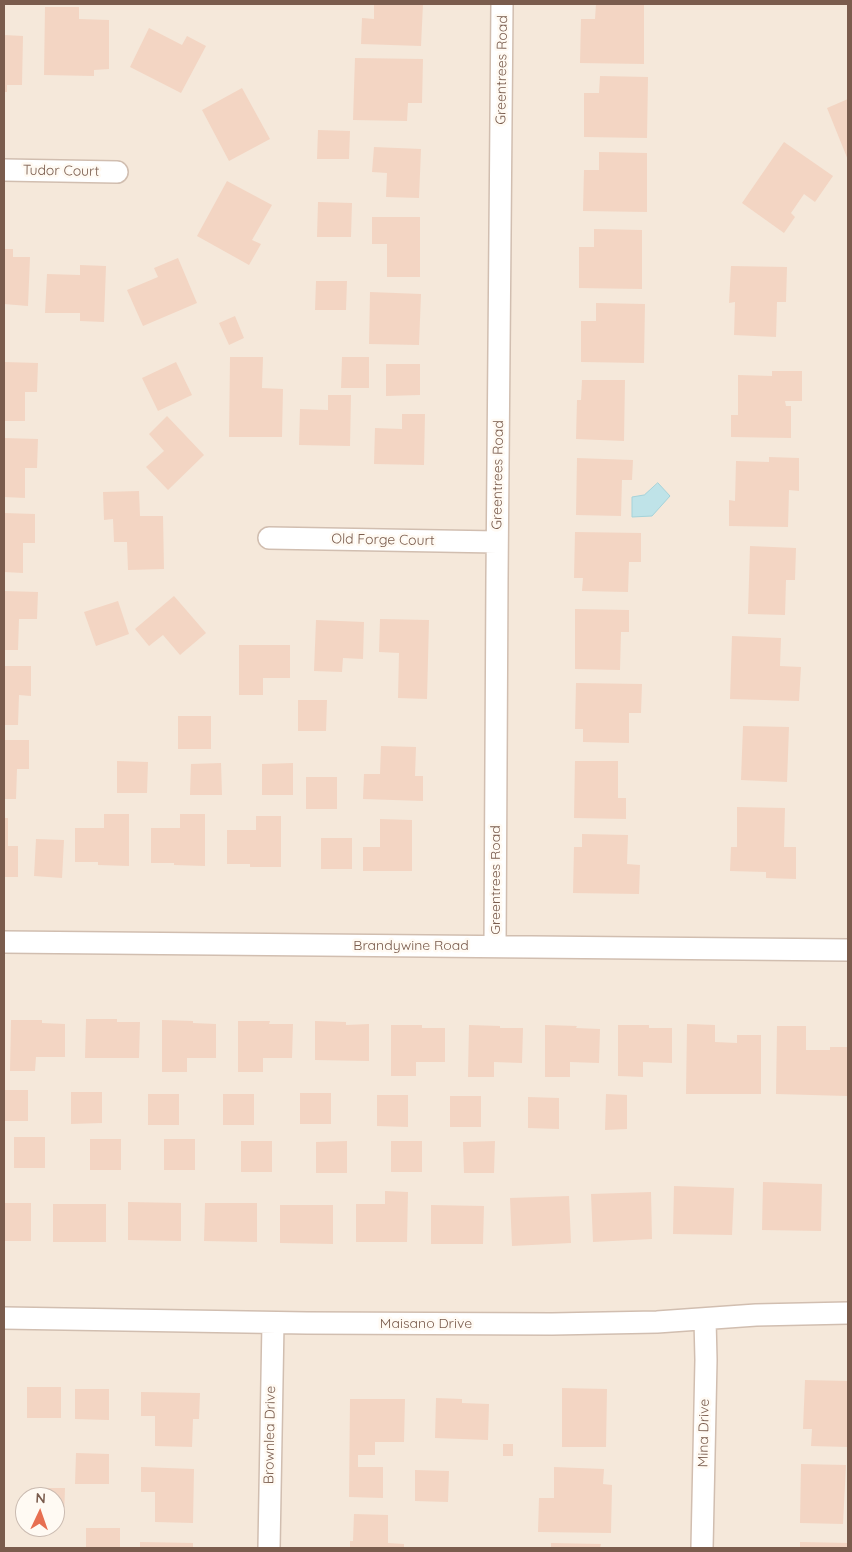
<!DOCTYPE html>
<html>
<head>
<meta charset="utf-8">
<style>
  body { margin:0 }
  #map { position:relative; width:852px; height:1552px; overflow:hidden; background:#fdf6ec; font-family:Quicksand,sans-serif }
  canvas { display:block }
  .frame { position:absolute; inset:0; border:5px solid #7a5c4d; pointer-events:none }
  .north { position:absolute; left:15px; top:1487px; width:50px; height:50px; box-sizing:border-box; background:#fffaf3; border:1px solid #cabbb1; border-radius:50%; rotate:3deg; font-size:14px; font-weight:700; line-height:20px; text-align:center; color:#7a5c4d }
  .north::after { content:''; display:block; margin:auto; width:18px; height:22px; background:#e76f51; clip-path:polygon(50% 0,100% 100%,50% 72%,0 100%) }
</style>
</head>
<body>
<div id="map">
<canvas width="852" height="1552"></canvas>
<div class="frame"></div>
<div class="north">N</div>
</div>
<script>
const ctx = document.querySelector('canvas').getContext('2d');
ctx.lineJoin = 'round';
function paint(path, color) {
  ctx.fillStyle = color;
  ctx.fill(path, 'evenodd');
}
function strokePath(path, color, width, dash) {
  ctx.strokeStyle = color;
  ctx.lineWidth = width;
  ctx.lineCap = dash ? 'butt' : 'round';
  ctx.setLineDash(dash || []);
  ctx.stroke(path);
}
function label(font, color, halo, rows, align = 'center') {
  ctx.font = font + ' Quicksand,sans-serif';
  ctx.lineWidth = 5;
  ctx.setLineDash([]);
  ctx.textBaseline = 'middle';
  ctx.strokeStyle = halo;
  ctx.fillStyle = color;
  for (const [text, x, y, turn = 0] of rows) {
    ctx.save();
    ctx.translate(x, y);
    ctx.rotate((+turn || 0) * Math.PI / 180);
    ctx.textAlign = isNaN(turn) ? turn : align;
    if (halo) ctx.strokeText(text, 0, 0);
    ctx.fillText(text, 0, 0);
    ctx.restore();
  }
}
paint(new Path2D(`
  M4 4H848V1548H4ZM25 1497H55V1527H25Z`), '#f5e8da');
const water = new Path2D(`
  M658 483 670 496 652 516 632 517V497L644 495Z`);
paint(water, '#bfe3e8');
strokePath(water, '#a5d3da', 1);
paint(new Path2D(`
  M374 4H423L421 46 361 44 362 18 374 19Z
  M596 4H644V64L580 63 581 19H595Z
  M45 7H79V19L109 20V69L94 70V76L44 75Z
  M149 28 182 45 187 36 206 46 181 93 130 67Z
  M4 35 23 36 22 85H7V92H4Z
  M355 58 423 59 422 103H408L407 121 353 120Z
  M600 76 648 77 647 138 584 137V93H599Z
  M242 88 270 139 229 161 202 110Z
  M848 99V160L827 108Z
  M318 130 350 131 349 159H317Z
  M784 142 833 176 815 202 804 194 791 213 795 217 784 233 742 203Z
  M374 147 421 149 419 198 386 197 387 173 372 172Z
  M599 152 647 153V212L583 211 584 170H599Z
  M227 181 272 205 252 240 261 244 249 265 197 236Z
  M318 202 352 203 351 237H317Z
  M372 217H420V277H387V244H372Z
  M594 229 642 230V289L579 288V247H594Z
  M4 249H13V257H30L28 306 4 304Z
  M178 258 197 303 143 326 127 290 158 277 154 268Z
  M80 265 106 266 104 322 80 321V313H45L47 274 80 275Z
  M731 266 787 267 786 302H777L776 337 734 335 735 302 729 303Z
  M316 281H347L346 310H315Z
  M370 292 421 294 419 345 369 344Z
  M596 303 645 304 644 363 581 362V321H596Z
  M235 316 244 338 229 345 219 323Z
  M230 357H263L262 388 283 389 282 437H229Z
  M342 357H369V388H341Z
  M4 362 38 363 37 392H25V421H4Z
  M176 362 192 395 158 411 142 378Z
  M386 364H420V395L386 396Z
  M772 371H802V401H785L786 406H791V438L731 437V415H738V375L772 376Z
  M582 380H625L624 441 576 439 577 400H581Z
  M328 395H351L350 446 299 445 300 409 328 410Z
  M402 414H425L424 465 374 464 375 428 402 429Z
  M167 416 204 455 168 490 146 467 164 451 149 434Z
  M4 438 38 439 37 468H25V498L4 497Z
  M769 457 799 458V491L789 490 788 527 729 526V500L735 501 736 461 769 462Z
  M577 458 633 460 632 480H622L621 516 576 515Z
  M139 491 140 516H163L164 569 128 570 127 542H114L113 519 104 520 103 492Z
  M4 513 35 514V543H23V573L4 572Z
  M575 532 641 533V562H629L628 592 582 591 583 578H574Z
  M750 546 796 548 795 580H786L785 615 748 614Z
  M4 591 38 592 37 619H19L18 650H4Z
  M174 596 206 633 180 655 163 635 149 646 135 629Z
  M118 601 129 634 96 646 84 612Z
  M575 609 629 610V632H621L620 670 575 669Z
  M380 619 429 620 427 699 398 698 399 653 379 652Z
  M316 620 364 622 363 659 343 658 342 672 314 671Z
  M732 636 781 638 780 666 801 667 799 701 730 699Z
  M239 645H290V678H263V695H239Z
  M4 666H31V696L19 695 18 725H4Z
  M576 683 642 684 641 713H629V743L583 742V729H575Z
  M298 700H327L326 731H298Z
  M178 716H211V749H178Z
  M743 726 789 727 787 782 741 780Z
  M4 740H29V769H17L16 799H4Z
  M381 746 416 747 415 776H423V801L363 799 364 774H380Z
  M117 761 148 762 147 793H117Z
  M575 761H618V798H626V819L574 818Z
  M221 763 222 795H190L191 764Z
  M293 763V795H262V764Z
  M306 777H337V809H306Z
  M737 807 785 808 784 847H796V879L766 878V872L730 871 731 847H737Z
  M104 814H129V866L98 865V862H75V828H104Z
  M180 814H205V866L174 865V863H151V828H180Z
  M256 816H281V867H250V864H227V830H256Z
  M4 818H8V846H18V877H4Z
  M380 819 412 820V871H363V847H380Z
  M582 834 628 835 627 864 640 865 639 894 573 893 574 847H582Z
  M321 838H352V869H321Z
  M36 839 64 840 62 878 34 876Z
  M86 1019H117V1022H140L139 1058H85Z
  M11 1020H42V1023L65 1024V1057H36L35 1071H10Z
  M162 1020 193 1021V1023L216 1024V1058H187V1072H162Z
  M238 1021H270L269 1024H293L292 1058H263V1072H238Z
  M315 1021 346 1022V1025L369 1024V1061L315 1060Z
  M687 1024 715 1025V1042L737 1043V1035H761V1094H686Z
  M391 1025H422V1028H445V1062H416V1076H391Z
  M469 1025 500 1026V1028H523L522 1063 494 1062V1077H468Z
  M545 1025 577 1026 576 1028 600 1029 599 1063 570 1062V1077H545Z
  M618 1025H649V1028H672V1063L643 1062V1077L618 1076Z
  M777 1026H806V1050H830V1047H848L847 1096 776 1094Z
  M4 1090H28V1121H4Z
  M71 1092H102V1123L71 1124Z
  M300 1093H331V1124H300Z
  M148 1094H179V1125H148Z
  M223 1094H254V1125H223Z
  M606 1094 627 1095V1129L605 1130Z
  M377 1095H408V1127L377 1126Z
  M450 1096H481V1127H450Z
  M528 1097 559 1098V1129L528 1128Z
  M14 1137H45V1168H14Z
  M90 1139H121V1170H90Z
  M164 1139H195V1170H164Z
  M241 1141H272V1172H241Z
  M347 1141V1173H316V1142Z
  M391 1141H422V1172H391Z
  M495 1141 494 1173H464L463 1142Z
  M763 1182 822 1184 821 1231 762 1230Z
  M674 1186 734 1188 732 1235 673 1234Z
  M385 1191 408 1192 407 1242H356V1204H385Z
  M651 1192 652 1239 593 1242 591 1194Z
  M569 1196 571 1243 512 1246 510 1198Z
  M128 1202 181 1203V1241L128 1240Z
  M4 1203H31V1241H4Z
  M205 1203H257V1242L204 1241Z
  M53 1204H106V1242H53Z
  M280 1205H333V1244L280 1243Z
  M431 1205 484 1206 483 1244H431Z
  M805 1380 848 1381V1447L811 1446 812 1429H803Z
  M27 1387H61V1418H27Z
  M562 1388 607 1389 606 1447H562Z
  M75 1389H109V1420L75 1419Z
  M141 1392 200 1393 199 1419H193L192 1447 155 1446V1416H141Z
  M436 1398 462 1399V1403L489 1404 488 1440 435 1438Z
  M350 1399H405L404 1442H375V1455H358V1467H383V1498L349 1497Z
  M503 1444H513V1456H503Z
  M76 1453 109 1454V1484H75Z
  M801 1464 846 1465 843 1524 800 1523Z
  M141 1467 194 1469 193 1523 155 1522V1492H141Z
  M554 1467 604 1469 603 1484 612 1485 611 1533 538 1532 539 1498H554Z
  M415 1470 449 1471 448 1502 415 1501Z
  M31 1488H65L64 1519H55V1497H31Z
  M354 1514 388 1515V1543L404 1544V1548H350V1541H353Z
  M86 1528H120V1548H86Z
  M140 1542 193 1543V1548H140Z
  M800 1542 848 1543V1548H800Z
  M551 1543 601 1544 600 1548H551Z`), '#f3d5c3');
const street = new Path2D(`
  M4 170 117 172
  M269 538 497 542
  M4 942 848 950
  M495 946 497 577 502 4
  M4 1318 307 1323 552 1324 657 1322 756 1315 848 1313
  M269 1548 273 1323
  M702 1548 706 1360 705 1319`);
strokePath(street, '#d1beb0', 24);
strokePath(street, '#fff', 21);
label('14px', '#7a5c4d', '#fffaf3', [
  ["Greentrees Road",502,70,-89],
  ["Tudor Court",61,171,1],
  ["Greentrees Road",498,475,-89],
  ["Old Forge Court",383,540,1],
  ["Greentrees Road",496,880,-90],
  ["Brandywine Road",411,946],
  ["Maisano Drive",426,1324],
  ["Mina Drive",704,1433,-89],
  ["Brownlea Drive",270,1435,-89]
]);
</script>
</body>
</html>
